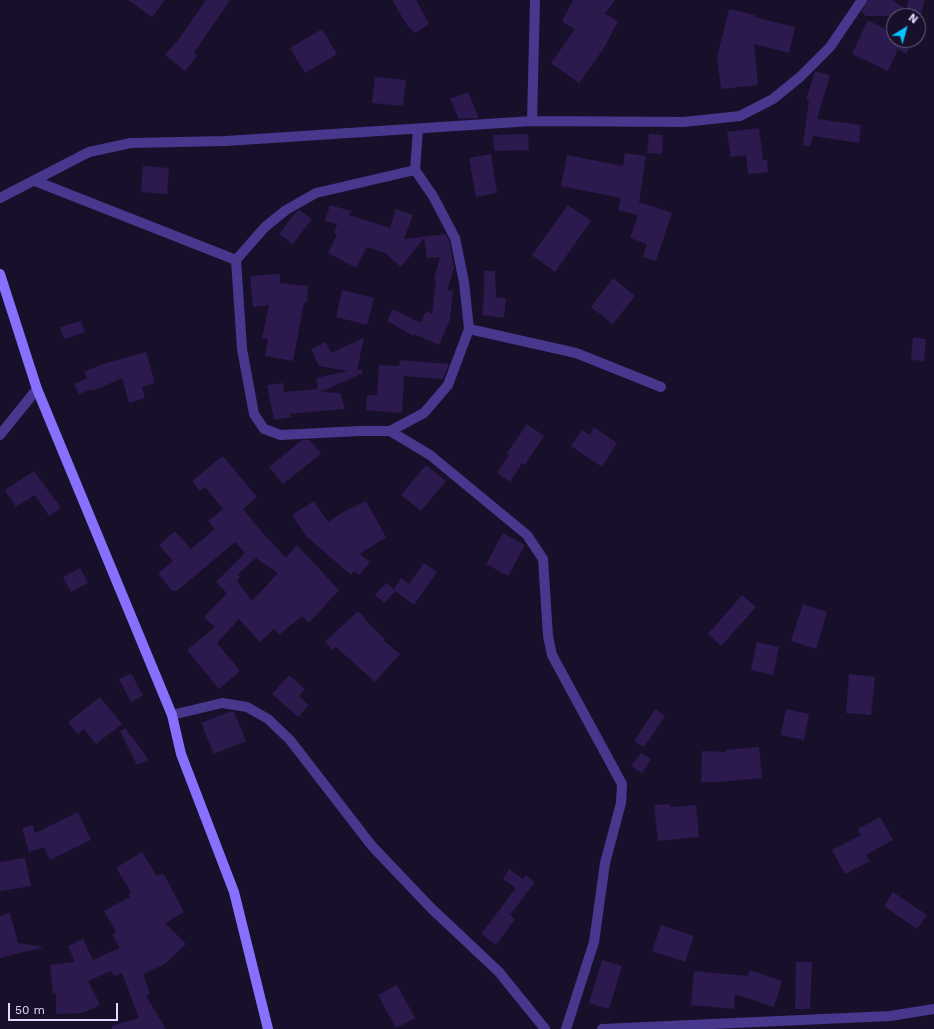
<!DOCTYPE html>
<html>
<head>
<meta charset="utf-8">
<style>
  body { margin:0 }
  #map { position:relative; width:934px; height:1029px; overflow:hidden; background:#180f2b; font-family:"Work Sans",sans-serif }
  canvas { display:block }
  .north { position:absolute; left:886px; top:8px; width:40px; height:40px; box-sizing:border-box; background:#180f2b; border:1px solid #696080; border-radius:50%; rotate:37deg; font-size:11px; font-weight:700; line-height:16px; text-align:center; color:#e3d9ff }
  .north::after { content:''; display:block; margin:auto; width:14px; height:18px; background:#05c3ff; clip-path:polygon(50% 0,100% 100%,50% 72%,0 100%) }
  .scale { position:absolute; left:8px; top:1003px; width:110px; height:18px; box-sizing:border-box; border:2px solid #e3d9ff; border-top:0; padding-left:5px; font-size:12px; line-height:14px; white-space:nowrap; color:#e3d9ff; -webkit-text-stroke:3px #180f2b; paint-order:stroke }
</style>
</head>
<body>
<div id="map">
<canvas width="934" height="1029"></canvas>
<div class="north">N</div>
<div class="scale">50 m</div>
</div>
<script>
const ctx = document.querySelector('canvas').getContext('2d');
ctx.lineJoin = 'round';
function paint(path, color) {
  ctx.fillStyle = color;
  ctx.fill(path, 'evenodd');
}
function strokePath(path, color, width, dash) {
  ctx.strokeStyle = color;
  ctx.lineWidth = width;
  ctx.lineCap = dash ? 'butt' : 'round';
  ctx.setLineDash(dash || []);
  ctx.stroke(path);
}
paint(new Path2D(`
  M128 0H165L152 17Z
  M206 0H230L194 53 197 56 185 71 165 55 178 40Z
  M392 0H416L429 24 415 33 407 25Z
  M573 0H615L605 14 618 21 604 48 579 83 551 63 575 29 562 22Z
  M868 0H892L906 9 909 0H925L920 16H866L861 12Z
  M729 9 755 15V17L795 27 789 53 754 44 758 85 721 89 717 57Z
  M868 20 894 34V40H914L906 54 898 49 888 71 852 54Z
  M322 29 337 54 305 73 290 48Z
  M815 71 830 75 817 119 861 125 859 143 813 136 810 147 803 145 809 100H806Z
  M375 77 406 80 403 106 372 103Z
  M468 92 479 118 459 119 450 99Z
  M759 128 763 160H767L768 172 748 174 746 155 731 157 727 132Z
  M528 134 529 150 494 151 493 135Z
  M649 134 663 135 662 154 647 153Z
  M625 153 646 156 639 202 672 213 656 261 643 257 647 244 630 238 638 215 618 210 621 198 561 186 567 155 623 166Z
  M491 154 497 193 476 197 469 158Z
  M143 166 169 168 167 194 141 192Z
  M330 205 351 211 349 215 390 228 396 209 413 215 404 239 446 234 449 240 454 268 447 290 453 291 450 319 439 345 414 334V336L387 321 393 309 421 323 426 311 432 314 436 280 434 279 440 257 427 258 424 238 401 267 385 253 367 247 356 268 328 253 337 235 334 234 337 224 325 221Z
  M568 205 591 221 555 272 532 255Z
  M299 210 312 219 293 244 279 234 295 213Z
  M484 271H495L496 297 506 298 504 318 482 315 484 294Z
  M280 274V283L308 286 307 302H304L293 361 265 356 268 339 262 338 269 305 253 307 250 276Z
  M613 278 635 296 613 324 591 307Z
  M342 290 374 298 367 325 336 317Z
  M81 321 85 332 64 339 60 327Z
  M364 338 357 370 362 369 363 373 320 392 340 393 345 409 289 414 292 417 274 420 267 385 283 383 284 392 318 389 316 379 324 376 348 371 319 366 311 349 326 342 331 353Z
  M913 338 926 339 924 361 911 360Z
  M146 352 155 383 142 387 145 398 129 403 122 378 93 391 92 389 79 394 74 384 87 378 84 372 103 364Z
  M400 360 449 364 443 379 404 376 402 413 366 410 367 395H377L379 365 399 366Z
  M527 424 544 436 525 465 522 463 510 482 497 473 509 455 507 453Z
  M594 427 617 443 602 467 571 446 582 430 590 435Z
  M302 440H310L321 454 283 484 269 467Z
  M223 456 257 497 243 509 260 530 286 558 297 545 339 590 309 623 302 616 279 635 274 629 260 642 239 619 217 643 240 671 219 689 187 650 215 627 204 617 227 593 216 582 245 553 235 542 177 591H172L158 573 173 561 159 545 175 531 191 549 215 529 208 521 223 509 205 487 200 491 192 481ZM256 558 278 573 252 601 237 581 240 577 237 575Z
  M426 465 446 481 421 511 401 495Z
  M34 471 61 508 49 516 35 495 16 507 5 490Z
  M314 501 328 522 345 511 366 501 386 537 360 554 370 562 359 575 354 571 351 575 307 537 292 515Z
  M503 533 525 545 508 576 486 564Z
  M424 563 437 572 414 605 395 591 385 603 375 595 386 583 394 589 401 578 409 584Z
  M80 568 88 583 71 592 63 577Z
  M742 595 756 607 721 646 708 634Z
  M803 604 827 612 816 649 791 641Z
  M358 611 366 619 365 620 385 639 384 641 400 654 375 682 336 647 332 650 325 642Z
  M757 642 779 647 773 675 751 670Z
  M131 673 143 696 131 702 119 679Z
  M849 674 875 677 871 715 846 713Z
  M289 675 305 689 299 696 309 705 298 717 272 694Z
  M100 697 122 724 96 744 84 729 78 734 68 722Z
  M655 709 665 716 644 747 634 741Z
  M786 709 809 714 804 740 781 735Z
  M231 711 234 712 246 741 214 754 201 723Z
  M125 728 145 754 148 760 137 765 120 731Z
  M759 747 762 778 719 782H701L702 751 726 752V750Z
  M641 753 651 759 642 773 631 766Z
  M670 804 671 807 696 805 699 837 658 841 654 805Z
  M78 812 91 840 50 860 44 847 29 852 22 828 33 825 35 833Z
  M880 817 893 840 866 855 870 861 845 874 832 850 861 835 858 829Z
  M142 852 157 876 163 873 184 912 165 923 186 944 165 964 143 974 150 994 146 996 166 1029H112V1026L139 1018 122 973 114 976 111 971 88 981 100 1005 83 1013 56 1014V993L53 994 50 965 75 962 68 946 83 939 93 960 120 948 112 934 116 932 104 911 130 897 128 894 131 892 116 868Z
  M25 858 31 886 0 891V862Z
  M509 869 523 879 526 875 535 882 510 915 515 919 496 945 481 934 516 888 503 879Z
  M893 892 927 915 917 929 884 906Z
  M10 913 18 943 44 947 0 958V916Z
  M661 925 694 936 685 962 652 951Z
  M602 960 622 966 609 1009 589 1003Z
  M796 962H812L810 1009H795Z
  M750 970 782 981 774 1007 735 994 734 1009 691 1005 694 971 748 976Z
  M397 985 415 1018 396 1028 378 995Z`), '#2c1a4e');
strokePath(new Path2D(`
  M532 121 535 0
  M35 181 236 260 242 349 254 414 264 429 281 435 359 431H390L430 455 527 535 543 559 548 636 552 655 622 784 621 803 605 863 594 942 566 1029
  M0 198 89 152 131 143 226 141 532 121 684 122 740 116 773 99 800 77 830 47 862 0
  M236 260 265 227 286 210 316 193 415 170
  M469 329 576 353 661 387
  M390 431 424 413 448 385 469 329 464 282 455 238 433 196 415 170 418 129
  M0 435 37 389
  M172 715 222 703 247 707 268 719 290 740 372 846 431 908 499 972 545 1029
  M602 1029 890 1016 934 1009`), '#47378d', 10);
strokePath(new Path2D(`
  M0 274 37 389 172 715 181 754 234 892 268 1029`), '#8870ff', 10);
</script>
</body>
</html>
